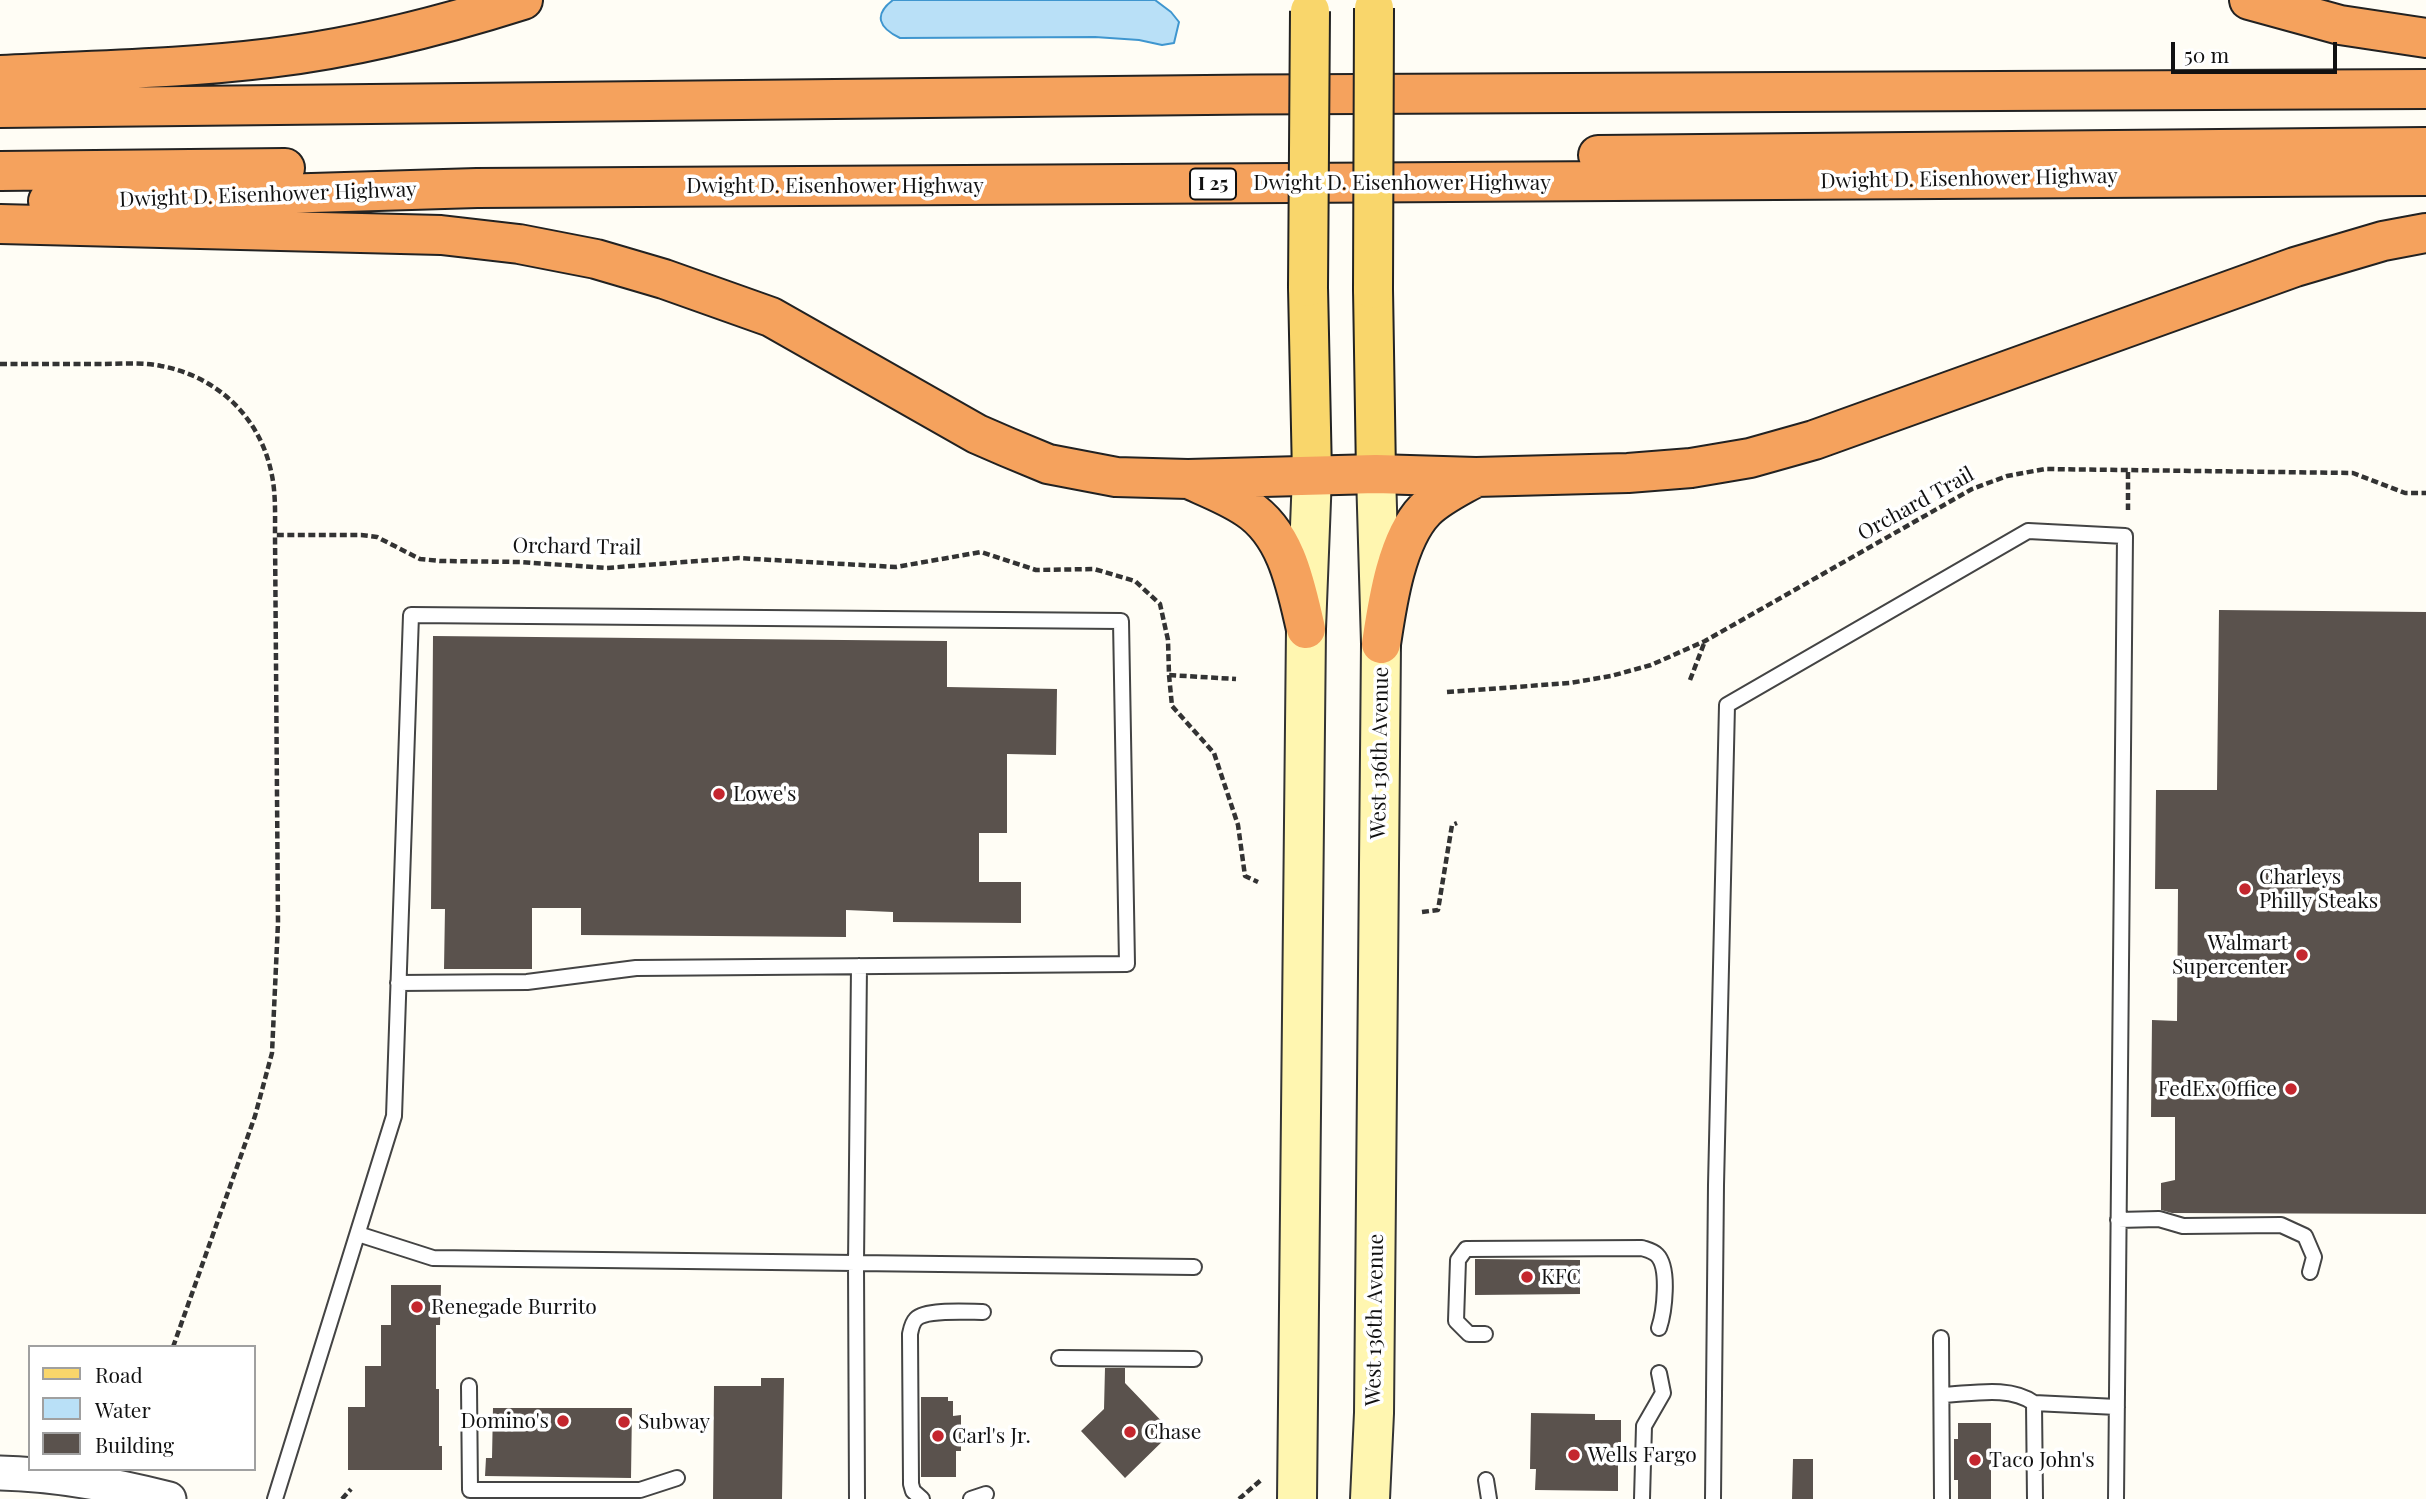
<!DOCTYPE html>
<html>
<head>
<meta charset="utf-8">
<style>
  body { margin:0 }
  #map { position:relative; width:2426px; height:1499px; overflow:hidden; background:#fffdf5; font-family:"Playfair Display",serif }
  canvas { display:block }
  .legend { position:absolute; left:28px; top:1345px; width:228px; height:126px; box-sizing:border-box; background:#fff; border:2px solid #a0a0a0; margin:0; padding:9px 12px; list-style:none; font-size:21px; color:#111 }
  .legend li { display:flex; align-items:center; gap:14px; height:35px }
  .legend b { width:35px; border:2px solid #a0a0a0 }
  .scale { position:absolute; left:2171px; top:42px; width:166px; height:32px; box-sizing:border-box; border:4px solid #111; border-top:0; padding-left:9px; font-size:21px; line-height:24px; white-space:nowrap; color:#111; -webkit-text-stroke:5px #fff; paint-order:stroke }
</style>
</head>
<body>
<div id="map">
<canvas width="2426" height="1499"></canvas>
<ul class="legend">
<li><b style="height:9px;background:#f9d66b"></b>Road</li>
<li><b style="height:19px;background:#b9e0f7"></b>Water</li>
<li><b style="height:19px;background:#5a524d"></b>Building</li>
</ul>
<div class="scale">50 m</div>
</div>
<script>
const ctx = document.querySelector('canvas').getContext('2d');
ctx.lineJoin = 'round';
function paint(path, color) {
  ctx.fillStyle = color;
  ctx.fill(path, 'evenodd');
}
function strokePath(path, color, width, dash) {
  ctx.strokeStyle = color;
  ctx.lineWidth = width;
  ctx.lineCap = dash ? 'butt' : 'round';
  ctx.setLineDash(dash || []);
  ctx.stroke(path);
}
function label(font, color, halo, rows, align = 'center') {
  ctx.font = font + ' "Playfair Display",serif';
  ctx.lineWidth = 7;
  ctx.setLineDash([]);
  ctx.textBaseline = 'middle';
  ctx.strokeStyle = halo;
  ctx.fillStyle = color;
  for (const [text, x, y, turn = 0] of rows) {
    ctx.save();
    ctx.translate(x, y);
    ctx.rotate((+turn || 0) * Math.PI / 180);
    ctx.textAlign = isNaN(turn) ? turn : align;
    if (halo) ctx.strokeText(text, 0, 0);
    ctx.fillText(text, 0, 0);
    ctx.restore();
  }
}
const water = new Path2D(`
  M893 0H1155L1171 12 1179 22 1174 43 1162 45 1139 40 1095 37 900 38C879 28 873 15 893 0Z`);
paint(water, '#b9e0f7');
strokePath(water, '#3f96cf', 2);
paint(new Path2D(`
  M2219 610 2426 612V1214L2172 1213 2161 1210V1183L2175 1180V1117H2151L2152 1020 2177 1021 2178 889H2155L2156 790H2217Z
  M433 636 947 641V687L1057 689 1056 755 1007 754V833H979V882H1021V923L893 922V912L846 910V937L581 935V908H532V969H444L445 909H431Z
  M1475 1259 1580 1260V1294L1475 1295Z
  M391 1285H441L440 1325H436V1389H439V1446H442V1470H348V1407H365V1366H381V1325H391Z
  M1105 1368H1125V1383L1172 1432 1125 1478 1081 1431 1104 1409Z
  M761 1378H784L782 1499H713L714 1386H761Z
  M921 1397H948V1401H953V1416L961 1415V1451H956V1477H921Z
  M493 1408H632L631 1478 485 1476 486 1458H492Z
  M1531 1413 1595 1414V1420H1621V1442H1618V1491L1535 1490 1536 1469H1530Z
  M1958 1423H1991V1499H1958V1480H1954V1439H1958Z
  M1793 1459H1813V1499H1792Z`), '#5a524d');
const service = new Path2D(`
  M2118 1220 2159 1219 2183 1226 2281 1225 2305 1236 2314 1257 2310 1272
  M358 1234 433 1258 1194 1267
  M1485 1334H1469L1456 1321 1458 1260 1466 1249 1642 1248C1648 1250 1653 1251 1657 1255 1670 1268 1664 1313 1659 1328
  M1941 1338 1942 1499
  M1059 1358 1194 1359
  M469 1386 470 1490H640L677 1478
  M1942 1395C1971 1394 2009 1385 2034 1403
  M1486 1480 1489 1499
  M275 1499 394 1116 411 615 1121 621 1127 964 636 968 527 982 398 983
  M857 1499 856 1263 859 966
  M922 1499 913 1491 911 1484 910 1334C911 1329 912 1323 916 1319 926 1309 969 1312 983 1312
  M971 1499 986 1494
  M1642 1499 1644 1426 1663 1393 1659 1373
  M1713 1499 1716 1185 1727 705 2028 531 2125 536 2116 1499
  M2035 1499 2034 1403 2117 1407`);
const tertiary = new Path2D(`
  M0 1473C57 1474 114 1485 169 1499`);
const secondary = new Path2D(`
  M1297 1499 1306 629 1312 475
  M1370 1499 1374 1413 1381 644 1376 474`);
const primary = new Path2D(`
  M1308 287 1312 475
  M1373 289 1376 474`);
const motorway = new Path2D(`
  M2249 0 2340 25 2426 38
  M0 75C90 70 180 69 270 58 356 48 441 26 523 0
  M0 108C809 95 1617 92 2426 89
  M1598 155 2426 147
  M0 171 285 168
  M48 201 477 188 2426 176
  M0 224 441 235 519 244 596 259 664 279 771 317 977 434 1007 447 1048 464 1116 477 1188 479 1376 474 1476 477 1628 473 1691 468 1750 458 1814 440 2295 267 2383 241 2426 233
  M1193 481C1211 489 1231 497 1247 508 1287 534 1296 586 1306 629
  M1381 644C1387 604 1396 540 1425 510 1439 496 1459 487 1476 477`);
strokePath(service, '#444', 18);
strokePath(tertiary, '#444', 37);
strokePath(secondary, '#333', 42);
strokePath(primary, '#222', 42);
strokePath(motorway, '#222', 42);
strokePath(new Path2D(`
  M0 364C34 364 68 364 102 364 121 364 142 362 161 366 216 376 259 416 271 471 276 492 275 514 275 535H361L377 537 420 559 440 561 521 562 606 568 738 558 896 567 981 552 1036 570 1094 569 1135 581 1160 604 1168 640 1169 675 1236 679
  M2128 472V510
  M1169 675 1172 706 1214 753 1238 825 1245 876 1258 882
  M1690 680 1705 641
  M1447 692 1570 683 1611 676 1651 665 1705 641 1972 489 2007 476 2045 469 2353 473 2405 493H2426
  M1422 912 1438 910 1452 825 1457 823
  M173 1347 255 1116 272 1053 278 923 275 535
  M342 1499 351 1489
  M1239 1499 1261 1480`), '#333', 4.5, [7, 3.5]);
strokePath(service, '#fff', 14);
strokePath(tertiary, '#fff', 33);
strokePath(secondary, '#fff6b0', 38);
strokePath(primary, '#f9d66b', 38);
strokePath(motorway, '#f5a25d', 38);
const primaryBridge = new Path2D(`
  M1308 287 1310 11
  M1373 289 1374 8`);
strokePath(primaryBridge, '#222', 42, []);
strokePath(primaryBridge, '#f9d66b', 38);
for (const [x, y, r, color] of [
  [719,794,7,"#c4262e"],
  [2245,889,7,"#c4262e"],
  [2302,955,7,"#c4262e"],
  [2291,1089,7,"#c4262e"],
  [1527,1277,7,"#c4262e"],
  [417,1307,7,"#c4262e"],
  [563,1421,7,"#c4262e"],
  [624,1422,7,"#c4262e"],
  [1130,1432,7,"#c4262e"],
  [938,1436,7,"#c4262e"],
  [1574,1455,7,"#c4262e"],
  [1975,1460,7,"#c4262e"]
]) {
  const dot = new Path2D();
  dot.arc(x, y, r, 0, 2 * Math.PI);
  ctx.fillStyle = color;
  ctx.fill(dot);
  strokePath(dot, '#fff', 2.5);
}
for (const [x, y, w] of [
  [1213,184,46]
]) {
  const box = new Path2D();
  box.roundRect(x - w / 2, y - 15.5, w, 31, 5);
  ctx.fillStyle = '#fff';
  ctx.fill(box);
  strokePath(box, '#111', 2);
}
label('bold 19px', '#111', null, [
  ["I 25",1213,184]
]);
label('21px', '#111', '#fff', [
  ["Dwight D. Eisenhower Highway",1969,179,-1],
  ["Dwight D. Eisenhower Highway",1402,183],
  ["Dwight D. Eisenhower Highway",835,186],
  ["Dwight D. Eisenhower Highway",268,195,-2],
  ["Orchard Trail",1916,504,-29],
  ["Orchard Trail",577,547,1],
  ["West 136th Avenue",1380,753,-89],
  ["West 136th Avenue",1375,1320,-89]
]);
label('21px', '#111', '#fff', [
  ["Lowe's",733,794],
  ["Charleys",2259,877],
  ["Philly Steaks",2259,901],
  ["Walmart",2288,943,"right"],
  ["Supercenter",2288,967,"right"],
  ["FedEx Office",2277,1089,"right"],
  ["KFC",1541,1277],
  ["Renegade Burrito",431,1307],
  ["Domino's",549,1421,"right"],
  ["Subway",638,1422],
  ["Chase",1144,1432],
  ["Carl's Jr.",952,1436],
  ["Wells Fargo",1588,1455],
  ["Taco John's",1989,1460]
], 'left');
</script>
</body>
</html>
